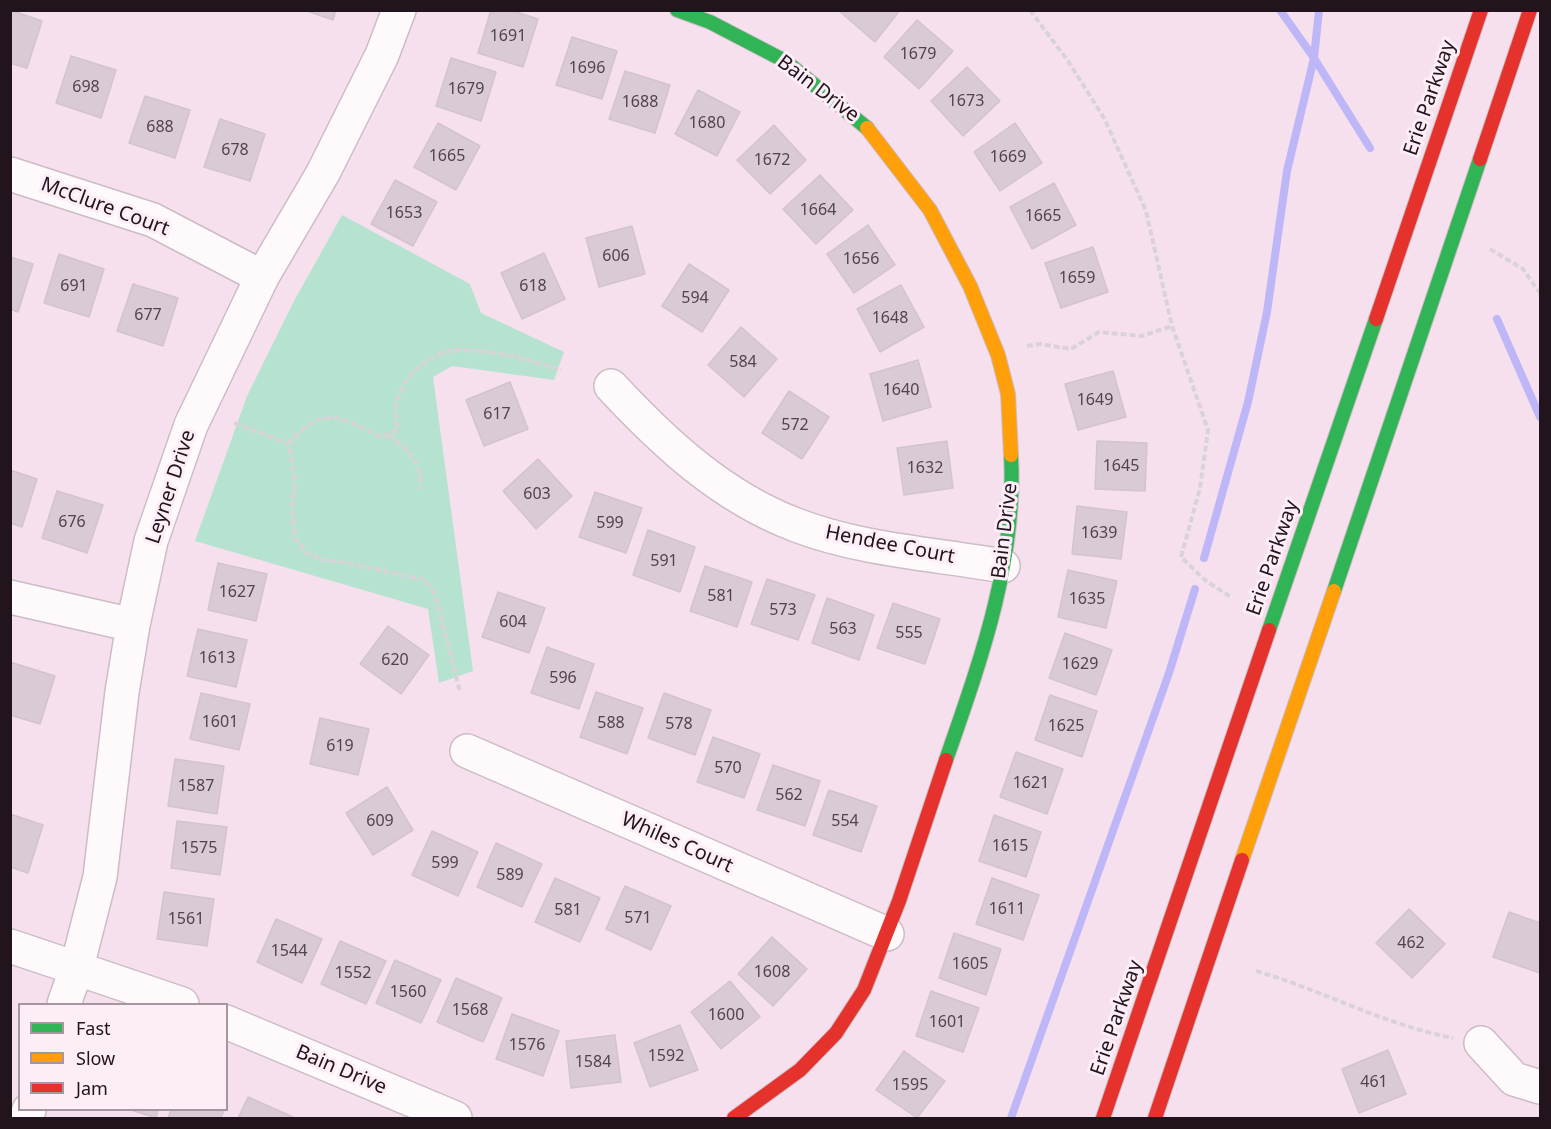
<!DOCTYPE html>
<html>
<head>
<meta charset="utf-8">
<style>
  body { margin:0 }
  #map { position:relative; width:1551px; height:1129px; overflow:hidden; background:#f6e0ed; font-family:"Noto Sans",sans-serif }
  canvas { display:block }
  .frame { position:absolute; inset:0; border:12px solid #21141c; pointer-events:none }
  .legend { position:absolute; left:18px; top:1003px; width:210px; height:108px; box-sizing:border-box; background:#fdedf6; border:2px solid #a5969f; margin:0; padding:8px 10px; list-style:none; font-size:18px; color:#21141c }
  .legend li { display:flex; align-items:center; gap:12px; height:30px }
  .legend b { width:30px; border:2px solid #a5969f }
</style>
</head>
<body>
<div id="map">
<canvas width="1551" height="1129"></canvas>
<div class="frame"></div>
<ul class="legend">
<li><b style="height:8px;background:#30b455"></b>Fast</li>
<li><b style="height:8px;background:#ff9f0a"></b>Slow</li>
<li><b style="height:8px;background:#e5322d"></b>Jam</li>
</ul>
</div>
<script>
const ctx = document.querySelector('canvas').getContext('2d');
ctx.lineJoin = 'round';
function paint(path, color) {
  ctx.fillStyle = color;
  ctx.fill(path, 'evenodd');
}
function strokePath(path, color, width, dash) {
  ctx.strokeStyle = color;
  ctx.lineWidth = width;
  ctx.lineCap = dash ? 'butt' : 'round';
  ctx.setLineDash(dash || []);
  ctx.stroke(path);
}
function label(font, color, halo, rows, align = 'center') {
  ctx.font = font + ' "Noto Sans",sans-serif';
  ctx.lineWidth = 6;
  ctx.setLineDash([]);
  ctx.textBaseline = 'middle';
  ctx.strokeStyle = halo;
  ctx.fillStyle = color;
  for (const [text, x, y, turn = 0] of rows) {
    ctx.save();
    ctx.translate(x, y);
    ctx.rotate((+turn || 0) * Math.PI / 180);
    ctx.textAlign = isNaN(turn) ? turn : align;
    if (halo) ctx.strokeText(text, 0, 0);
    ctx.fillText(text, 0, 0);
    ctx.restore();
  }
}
paint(new Path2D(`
  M342 215 470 284 481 313 564 352 554 380 452 366 433 377 473 671 439 683 428 609 195 541 247 396 294 301Z`), '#b6e3d0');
strokePath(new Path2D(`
  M1319 10 1314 58 1370 148
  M1497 319 1540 417
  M1204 558 1248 402 1267 312 1287 171 1314 58 1280 10
  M1011 1118 1169 673 1195 589`), '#beb7f7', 8);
const building = new Path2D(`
  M10 10 42 21 27 68 10 63Z
  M304 10H336L333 20Z
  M491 10H510L538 19 523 67 478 53Z
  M838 10H900L875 42Z
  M917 20 953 51 919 89 884 57Z
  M572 37 617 51 602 99 556 85Z
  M71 56 116 70 101 118 56 103Z
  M451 58 496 72 481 121 436 106Z
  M967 67 1000 101 963 136 931 101Z
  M625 71 670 85 655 133 609 119Z
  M698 90 740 112 717 156 675 134Z
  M145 96 190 110 175 158 129 143Z
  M220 119 265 134 250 181 204 167Z
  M438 123 480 146 456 190 414 167Z
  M1015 123 1042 163 1000 191 974 152Z
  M774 125 806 160 770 194 737 160Z
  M820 175 853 210 816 244 783 209Z
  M395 180 437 202 413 246 371 224Z
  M1054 183 1076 225 1032 249 1010 207Z
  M868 225 895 265 854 293 827 254Z
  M632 226 645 274 599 287 586 238Z
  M1093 247 1108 292 1061 308 1045 263Z
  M544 253 565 299 522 319 501 273Z
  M59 254 104 269 89 317 44 303Z
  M10 257 33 264 18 312 10 309Z
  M689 264 729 290 702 332 662 306Z
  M133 284 178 298 163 346 117 331Z
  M901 285 924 327 880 352 857 309Z
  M741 327 777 359 744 397 708 365Z
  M918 360 931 407 883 421 870 374Z
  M1113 371 1126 417 1078 430 1065 384Z
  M510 382 528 429 484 446 466 400Z
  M789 391 829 417 802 459 762 433Z
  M947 441 953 488 904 495 897 448Z
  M1097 441 1147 443 1145 491 1095 489Z
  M538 459 572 496 536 529 503 491Z
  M10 470 37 479 22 527 10 523Z
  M57 491 103 505 87 553 42 538Z
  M595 492 642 508 626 553 579 537Z
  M1077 506 1127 512 1121 559 1072 554Z
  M648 530 695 547 680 592 633 575Z
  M218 563 267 574 256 621 208 610Z
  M705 566 752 582 737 627 690 611Z
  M1068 570 1117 581 1106 628 1058 617Z
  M767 579 815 595 798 640 751 624Z
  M498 592 545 608 529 653 482 637Z
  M827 598 874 615 859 660 812 643Z
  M893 603 940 619 925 664 877 648Z
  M388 626 429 655 401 694 360 664Z
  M198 629 247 640 236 687 187 676Z
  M1065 633 1112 650 1096 695 1049 678Z
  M547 647 594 664 579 709 531 693Z
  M10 662 55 676 40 724 10 715Z
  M596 692 643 708 627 754 580 737Z
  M201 693 250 704 239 750 190 739Z
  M664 693 711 710 695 755 648 738Z
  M1050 695 1097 711 1082 757 1035 740Z
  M320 718 369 729 358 775 310 764Z
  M713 737 760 754 744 798 697 782Z
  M1016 752 1063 769 1047 814 1000 797Z
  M175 759 224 766 217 814 168 806Z
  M773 765 820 781 805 826 757 810Z
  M387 787 413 830 373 855 346 813Z
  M829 790 877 806 861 852 813 835Z
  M10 814 43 825 28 873 10 867Z
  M994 815 1041 832 1026 877 979 861Z
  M177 821 227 827 220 875 171 868Z
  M432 831 478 852 458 896 412 875Z
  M496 843 542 864 522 907 477 887Z
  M555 878 600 898 580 942 535 922Z
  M992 878 1039 895 1023 940 976 924Z
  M625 886 671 906 651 950 606 929Z
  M164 892 214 899 207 946 157 939Z
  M1409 909 1445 944 1412 978 1376 943Z
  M1509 912 1540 923V973L1493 957Z
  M276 919 322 939 302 983 257 962Z
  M954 933 1001 949 986 995 939 978Z
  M772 937 807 969 773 1006 738 974Z
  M340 941 386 961 366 1004 321 984Z
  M395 960 441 980 421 1023 376 1003Z
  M456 978 502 998 483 1042 437 1022Z
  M730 981 760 1017 721 1049 691 1012Z
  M931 991 979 1008 963 1052 916 1036Z
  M512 1014 559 1031 543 1076 496 1059Z
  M680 1025 698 1070 650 1087 634 1043Z
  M615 1035 621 1082 571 1088 566 1041Z
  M1388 1050 1406 1094 1359 1113 1342 1069Z
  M904 1051 945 1081 917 1118 876 1090Z
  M248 1097 293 1117V1118H238Z
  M131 1110H158L156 1118Z
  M171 1110H224L221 1118H168Z`);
paint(building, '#d9cad5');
strokePath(building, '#d3c3cf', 1.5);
const street = new Path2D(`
  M10 174 153 220 262 277
  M611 386C664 443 722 497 796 525 861 550 935 554 1003 566
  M10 597 133 625
  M467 751 887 934
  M10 946 182 1004
  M64 1004 77 967 100 877 122 692 133 625 151 541 191 425 262 277 323 173 382 55 399 10
  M226 1022 455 1118
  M1481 1043 1514 1079 1540 1087
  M26 1118 29 1110`);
const fast = new Path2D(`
  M677 10 710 22 785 61 867 128
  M1334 591 1480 159
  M1269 630 1376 319
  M946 760C980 662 1017 561 1011 455`);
const slow = new Path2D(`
  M867 128 930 210 970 286 998 355 1008 394 1011 455
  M1242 860 1334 591`);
const jam = new Path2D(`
  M1480 159 1530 10
  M1376 319 1481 10
  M734 1118 800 1070 836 1033 864 990 899 901 946 760
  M1103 1118 1269 630
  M1155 1118 1242 860`);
strokePath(street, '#ccbcc5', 36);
strokePath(fast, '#ccbcc5', 16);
strokePath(slow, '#ccbcc5', 16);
strokePath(jam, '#ccbcc5', 16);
strokePath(new Path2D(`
  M1030 10 1068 61 1104 118 1146 211 1172 326 1208 430 1200 488 1181 557 1206 581 1231 597
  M1490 249 1523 269 1540 293
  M1027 346 1040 344 1071 349 1099 332 1142 336 1172 326
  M234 423 289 444 295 482 292 508 295 538 308 554 324 560 349 563 425 580 435 594 460 692
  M388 435C408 449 423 463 420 489
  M289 444C321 404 341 417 381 437L398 430C397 423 395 414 396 407 400 378 430 349 461 350 493 350 531 360 561 370
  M1256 971C1322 990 1385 1025 1453 1038`), '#d9d3d7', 4, [6, 3]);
strokePath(street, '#fefafc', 33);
strokePath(fast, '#30b455', 14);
strokePath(slow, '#ff9f0a', 14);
strokePath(jam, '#e5322d', 14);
label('16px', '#51444c', null, [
  ["1691",508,36],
  ["1679",918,54],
  ["1696",587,68],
  ["698",86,87],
  ["1679",466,89],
  ["1673",966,101],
  ["1688",640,102],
  ["1680",707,123],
  ["688",160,127],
  ["678",235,150],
  ["1665",447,156],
  ["1669",1008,157],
  ["1672",772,160],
  ["1664",818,210],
  ["1653",404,213],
  ["1665",1043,216],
  ["606",616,256],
  ["1656",861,259],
  ["1659",1077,278],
  ["691",74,286],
  ["618",533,286],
  ["594",695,298],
  ["677",148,315],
  ["1648",890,318],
  ["584",743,362],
  ["1640",901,390],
  ["1649",1095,400],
  ["617",497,414],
  ["572",795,425],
  ["1645",1121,466],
  ["1632",925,468],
  ["603",537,494],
  ["676",72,522],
  ["599",610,523],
  ["1639",1099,533],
  ["591",664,561],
  ["1627",237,592],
  ["581",721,596],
  ["1635",1087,599],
  ["573",783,610],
  ["604",513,622],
  ["563",843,629],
  ["555",909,633],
  ["1613",217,658],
  ["620",395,660],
  ["1629",1080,664],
  ["596",563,678],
  ["1601",220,722],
  ["588",611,723],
  ["578",679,724],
  ["1625",1066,726],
  ["619",340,746],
  ["570",728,768],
  ["1621",1031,783],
  ["1587",196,786],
  ["562",789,795],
  ["609",380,821],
  ["554",845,821],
  ["1615",1010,846],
  ["1575",199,848],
  ["599",445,863],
  ["589",510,875],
  ["1611",1007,909],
  ["581",568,910],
  ["571",638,918],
  ["1561",186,919],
  ["462",1411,943],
  ["1544",289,951],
  ["1605",970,964],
  ["1608",772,972],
  ["1552",353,973],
  ["1560",408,992],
  ["1568",470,1010],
  ["1600",726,1015],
  ["1601",947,1022],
  ["1576",527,1045],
  ["1592",666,1056],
  ["1584",593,1062],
  ["461",1374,1082],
  ["1595",910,1085]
]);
label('20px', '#21141c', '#fdedf6', [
  ["Bain Drive",818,89,37],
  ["Erie Parkway",1430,98,-71],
  ["McClure Court",105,207,20],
  ["Leyner Drive",171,487,-72],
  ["Bain Drive",1005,531,-83],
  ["Hendee Court",890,545,11],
  ["Erie Parkway",1273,558,-71],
  ["Whiles Court",677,843,24],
  ["Erie Parkway",1117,1018,-71],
  ["Bain Drive",341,1070,23]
]);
</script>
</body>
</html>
